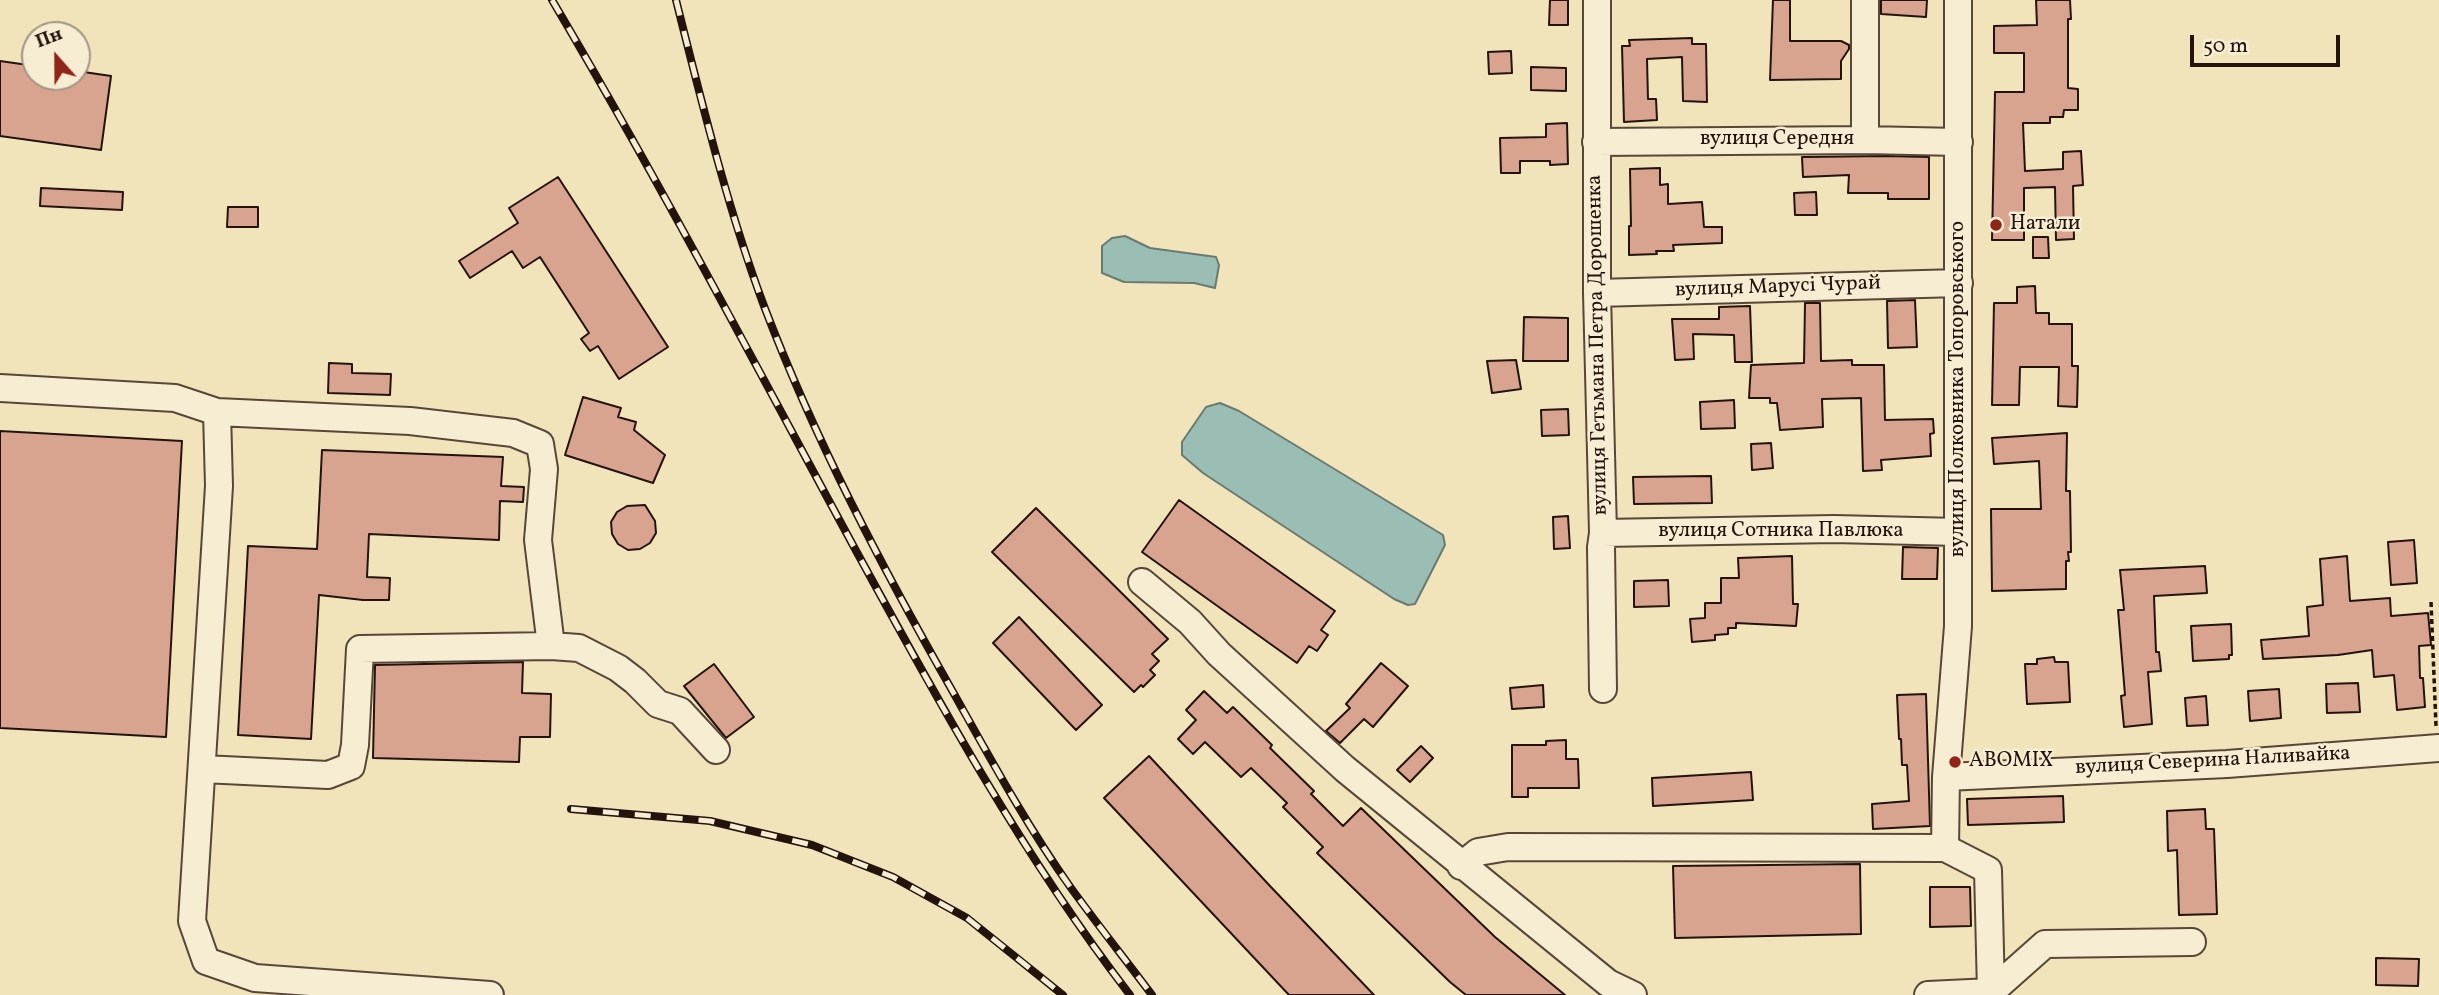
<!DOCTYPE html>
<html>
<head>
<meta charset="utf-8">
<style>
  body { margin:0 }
  #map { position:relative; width:2439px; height:995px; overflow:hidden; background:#f1e4bb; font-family:Vollkorn,serif }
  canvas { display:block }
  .north { position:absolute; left:21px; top:21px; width:70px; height:70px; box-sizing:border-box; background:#f6edd3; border:2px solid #a29683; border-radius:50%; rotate:339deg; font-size:19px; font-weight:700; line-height:28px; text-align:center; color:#24130c }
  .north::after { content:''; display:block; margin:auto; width:24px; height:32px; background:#8f2418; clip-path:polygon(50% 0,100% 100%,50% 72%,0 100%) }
  .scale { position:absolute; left:2190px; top:35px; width:150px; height:32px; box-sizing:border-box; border:4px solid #24130c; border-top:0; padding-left:9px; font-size:21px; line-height:24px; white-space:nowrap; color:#24130c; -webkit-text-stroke:5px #f6edd3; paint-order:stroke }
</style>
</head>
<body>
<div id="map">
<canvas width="2439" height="995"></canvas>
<div class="north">Пн</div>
<div class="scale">50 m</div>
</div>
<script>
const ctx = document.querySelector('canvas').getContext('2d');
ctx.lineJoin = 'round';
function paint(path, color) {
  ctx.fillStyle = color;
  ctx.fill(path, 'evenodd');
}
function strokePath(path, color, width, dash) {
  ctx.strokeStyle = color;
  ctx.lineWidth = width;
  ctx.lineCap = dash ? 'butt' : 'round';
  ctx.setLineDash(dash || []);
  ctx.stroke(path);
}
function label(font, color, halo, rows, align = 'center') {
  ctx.font = font + ' Vollkorn,serif';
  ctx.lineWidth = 5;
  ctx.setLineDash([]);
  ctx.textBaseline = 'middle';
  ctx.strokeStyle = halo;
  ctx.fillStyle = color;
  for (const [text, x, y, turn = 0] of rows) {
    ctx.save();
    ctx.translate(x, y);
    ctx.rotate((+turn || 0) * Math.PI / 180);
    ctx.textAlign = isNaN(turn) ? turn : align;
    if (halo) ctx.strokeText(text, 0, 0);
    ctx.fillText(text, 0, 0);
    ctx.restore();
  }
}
const water = new Path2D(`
  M1125 236 1150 248 1216 257 1219 265 1215 288 1194 283 1124 282 1102 273V246L1112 238Z
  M1220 403 1239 411 1443 535 1445 545 1415 604 1408 605 1394 599 1203 473 1182 455V442L1206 407Z`);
paint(water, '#9bbeb4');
strokePath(water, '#6b7a71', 2);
const building = new Path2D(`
  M1550 0H1568V25H1549Z
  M1773 0H1790V41H1841L1849 45V49L1841 61V79L1770 80Z
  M1881 0H1927L1926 17 1881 14Z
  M2036 0H2070L2071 19H2068V88L2078 89V110H2064L2063 117H2050V123H2023L2025 171 2063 169V152L2081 151 2083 185 2073 186 2074 239 2056 240 2055 187 2024 188V240H1992L1995 92H2024V53H1994V26L2037 25Z
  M1692 38V44H1706L1707 102 1683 101 1682 57 1647 59 1648 99H1656L1657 120 1624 122 1622 46H1630L1629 40Z
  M1511 51 1512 73 1489 74 1488 52Z
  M0 61 35 66V77H77V71L111 76 101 150 0 136Z
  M1531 67 1566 68V91L1531 90Z
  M1567 123 1568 164 1550 165V161H1520V173H1501L1500 138 1546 137V124Z
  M1887 156 1929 157V199H1888V193H1848L1849 175 1803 177 1802 157Z
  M1660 168V185L1668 184V204L1702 202 1704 227H1722V243L1673 245 1674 251H1656L1657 254 1629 255V226H1631L1630 169Z
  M558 177 668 347 619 379 598 346 590 351 581 339 589 333 540 257 523 268 512 251 470 278 459 261 518 223 509 208Z
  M41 188 123 192 122 210 40 206Z
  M1816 192 1817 215H1795L1794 193Z
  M228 207H258V227H227Z
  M2033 237H2048L2049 258H2033Z
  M2035 286 2036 313H2049V324H2072V366H2078L2077 407 2058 406 2059 367H2020L2019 405H1992L1994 303H2017V287Z
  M1915 300 1917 347 1888 348 1887 301Z
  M1805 303H1820L1821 361 1852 360V365H1884L1885 420 1933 419 1934 433 1930 434 1931 456 1881 460 1882 470 1863 471 1861 398 1822 399 1823 427 1780 430 1777 403H1770V398H1749L1751 365 1804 363Z
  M1750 306 1752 362H1735L1734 335 1693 334 1694 359 1675 360 1672 319H1719V307Z
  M1524 317 1568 318V361H1523Z
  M1516 360 1521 389 1492 393 1487 361Z
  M329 363 352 364V373L391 374 390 395 328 393Z
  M583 397 621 408 618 417 636 422 634 430 665 455 653 483 565 455Z
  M1734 400 1735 428 1701 429 1700 402Z
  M1568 409 1569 435 1542 436 1541 410Z
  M0 431 182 441 166 737 0 728Z
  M2067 433 2066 491H2070L2071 552H2068L2069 561H2066V589L1992 591 1991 509H2041L2039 461 1994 464 1992 438Z
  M1771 443 1773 468 1752 470 1751 444Z
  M322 450 503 457 501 486 524 487 523 502 500 501 499 540 369 534 367 577 390 578 389 600H363L319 595 311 739 238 735 248 546 317 549Z
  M1711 476 1712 503 1634 504 1633 477Z
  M1179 500 1335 611 1321 630 1328 635 1317 651 1309 646 1297 663 1142 552Z
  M645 505 655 521 656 533 650 543 640 549 628 550 618 544 612 534 611 522 617 512 627 506Z
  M1036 508 1168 639 1152 654 1159 661 1150 670 1155 675 1143 687 1141 685 1134 692 992 552Z
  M1568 516 1570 548 1554 549 1553 517Z
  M2414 540 2417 583 2391 585 2388 542Z
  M1903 547 1938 548 1937 579H1902Z
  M1792 556 1793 604H1798L1796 626 1736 623V628H1728V634L1715 635V640L1692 642 1690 619 1705 618V603H1721V578H1739L1738 558Z
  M2347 556 2350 601 2390 598 2391 616 2428 613 2431 645 2419 646 2420 678H2423L2425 707 2397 710 2394 675 2374 677 2372 650 2338 655 2263 659 2261 640 2309 636 2307 607 2323 605 2320 559Z
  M2205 566 2207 593 2154 596 2156 652H2159L2161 671 2148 672 2152 724 2124 727 2121 696 2125 695 2118 610H2124L2120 570Z
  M1668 580 1669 606 1634 607V581Z
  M1019 617 1102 705 1076 730 993 643Z
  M2231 624 2232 655H2229V659L2193 661 2191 626Z
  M2054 657 2055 662H2068L2070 702 2027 704 2025 664H2037V659Z
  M523 662 522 693 551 694 550 737H520L519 762 373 758 375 665Z
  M1381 663 1408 686 1373 727 1364 719 1340 743 1326 731 1350 708 1346 704Z
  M714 664 754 717 726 738 684 686Z
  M2358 683 2360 712 2327 713 2326 684Z
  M1543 685 1544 707 1512 709 1510 688Z
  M2279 689 2281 718 2250 721 2248 691Z
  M1204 691 1227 713 1233 707 1272 745 1270 748 1314 791 1311 794 1343 826 1361 808 1495 937 1565 995H1466L1450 982 1317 853 1323 847 1283 807 1287 803 1251 768 1241 777 1205 742 1193 754 1178 739 1196 720 1186 710Z
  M1926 694 1930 826 1873 829 1872 804 1909 801 1907 765H1902L1901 739H1899L1897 695Z
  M2206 696 2208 725 2187 726 2185 698Z
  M1566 740V759H1578L1579 788H1528V797H1512V745H1546V741Z
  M1421 746 1433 758 1410 782 1397 770Z
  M1149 756 1270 886 1374 995H1289L1104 798Z
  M1751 772 1753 800 1653 806 1652 778Z
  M2063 796 2064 822 1968 825 1967 799Z
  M2205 809 2206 829H2214L2217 914 2179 915 2177 850 2168 851 2167 811Z
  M1860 864 1861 934 1675 938 1673 866Z
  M1930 887H1970L1971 926 1930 927Z
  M2376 958 2419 959 2418 986 2376 985Z`);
paint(building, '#d9a48f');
strokePath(building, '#24130c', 2);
const minor = new Path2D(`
  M1597 0V293L1603 533 1601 547 1603 689
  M1958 0V626L1946 777 1945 848 1988 870 1991 992
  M1865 140V0
  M1596 142 1865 140 1959 142
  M1597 293 1959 283
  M0 388 175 398 217 412 219 486 192 921 206 961 255 978 490 995
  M1603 533 1834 529 1958 532
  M1142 582 1190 622 1219 654 1345 769 1608 983 1633 995
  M551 646 579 648 618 668 635 681 658 704 680 711 716 750
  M203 769 328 775 351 766 355 745 360 649 551 646 538 540 544 469 540 444 513 433 410 421 217 412
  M1946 777 2227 764 2439 748
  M1461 866 1478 852 1508 847 1945 848
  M1928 995 1991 992 2045 944 2192 942`);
strokePath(minor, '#574738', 30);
strokePath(new Path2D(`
  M2431 602 2436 726`), '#24130c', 3.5, [5, 3.5]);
strokePath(minor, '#f6edd3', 26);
const rail = new Path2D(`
  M552 0C658 179 755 364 854 547 938 701 1023 856 1130 995
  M676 0C702 103 727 207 764 306 815 440 882 567 953 692 990 758 1027 826 1071 888 1097 924 1125 959 1152 995
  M571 809 710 821 812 845 893 877 967 918 1063 995`);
strokePath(rail, '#24130c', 8);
strokePath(rail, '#f6edd3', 5, [16]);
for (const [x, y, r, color] of [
  [1996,225,7,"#8f2418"],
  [1955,762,7,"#8f2418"]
]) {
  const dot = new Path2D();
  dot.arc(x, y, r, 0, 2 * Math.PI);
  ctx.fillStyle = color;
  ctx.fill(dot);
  strokePath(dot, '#f6edd3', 2.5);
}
label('21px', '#24130c', '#f6edd3', [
  ["вулиця Середня",1777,140],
  ["вулиця Марусі Чурай",1778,288,-2],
  ["вулиця Гетьмана Петра Дорошенка",1599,345,-91],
  ["вулиця Полковника Топоровського",1959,389,-90],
  ["вулиця Сотника Павлюка",1781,532],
  ["вулиця Северина Наливайка",2213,762,-3]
]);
label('21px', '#24130c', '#f6edd3', [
  ["Натали",2010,225],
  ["ABOMIX",1969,762]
], 'left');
</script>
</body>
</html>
